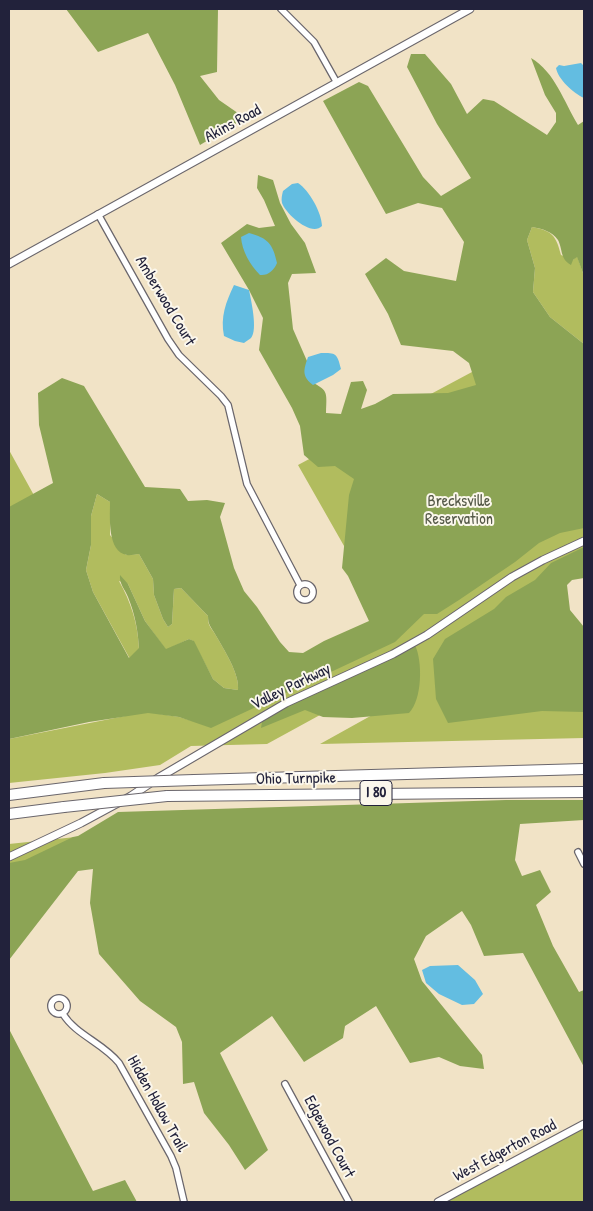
<!DOCTYPE html>
<html>
<head>
<meta charset="utf-8">
<style>
  body { margin:0 }
  #map { position:relative; width:593px; height:1211px; overflow:hidden; background:#f1e3c6; font-family:"Patrick Hand",sans-serif }
  canvas { display:block }
  .frame { position:absolute; inset:0; border:10px solid #22223b; pointer-events:none }
</style>
</head>
<body>
<div id="map">
<canvas width="593" height="1211"></canvas>
<div class="frame"></div>
</div>
<script>
const ctx = document.querySelector('canvas').getContext('2d');
ctx.lineJoin = 'round';
function paint(path, color) {
  ctx.fillStyle = color;
  ctx.fill(path, 'evenodd');
}
function strokePath(path, color, width, dash) {
  ctx.strokeStyle = color;
  ctx.lineWidth = width;
  ctx.lineCap = dash ? 'butt' : 'round';
  ctx.setLineDash(dash || []);
  ctx.stroke(path);
}
function label(font, color, halo, rows, align = 'center') {
  ctx.font = font + ' "Patrick Hand",sans-serif';
  ctx.lineWidth = 4;
  ctx.setLineDash([]);
  ctx.textBaseline = 'middle';
  ctx.strokeStyle = halo;
  ctx.fillStyle = color;
  for (const [text, x, y, turn = 0] of rows) {
    ctx.save();
    ctx.translate(x, y);
    ctx.rotate((+turn || 0) * Math.PI / 180);
    ctx.textAlign = isNaN(turn) ? turn : align;
    if (halo) ctx.strokeText(text, 0, 0);
    ctx.fillText(text, 0, 0);
    ctx.restore();
  }
}
paint(new Path2D(`
  M532 227C552 231 556 235 561 255L573 260 577 256 584 276V344L550 317 533 292 535 268 527 240Z
  M515 349 584 476V570L544 592 584 665V738L320 744 374 714 362 692 267 744 191 746 160 765 105 773 9 783V739L125 716 9 505V450L154 713 179 717 196 722 385 618 298 465Z
  M97 494 110 502V535L126 555 139 554 153 579 154 595 163 619 168 627 172 624 174 589 181 588 208 616C208 626 210 626 215 634 223 648 240 674 238 690L224 688 213 679 193 641 189 639 166 650 145 621 128 584 119 581C131 602 138 624 139 649L130 659 93 592 86 570 91 545V516Z
  M104 834 9 886V844Z
  M584 1127V1202H444Z`), '#b1bc5e');
paint(new Path2D(`
  M66 9H218L217 72 200 76 219 100 245 118 200 145 175 85 148 33 98 52Z
  M411 54H425L451 84 467 114 483 99 494 101 547 135 556 122V113L545 95 531 58C555 72 564 102 578 125L584 121V276L577 257 573 260 571 265C560 259 563 250 558 240 552 231 542 229 532 227L527 240 535 268 533 292 550 317 584 344V528L560 533 539 543 515 562 459 600 437 614H424L395 642 211 728 179 717 148 713 89 722 9 739V507L53 483 39 425 38 393 62 378 84 386 145 487 180 489 188 501 207 500 225 503 220 517 234 568 244 591 257 607 280 642 289 652 303 653 324 641 369 621 348 576 342 568 349 495 354 479 335 466 318 467 304 455 300 426 292 408 259 350 263 318 249 290 221 243 247 224 259 228 275 226 264 200 257 188 258 175 273 180 280 203 291 224 305 243 316 273 292 274 288 283 293 329 307 361 308 380C328 391 327 389 326 413L341 414 351 382 363 381 367 390 361 409 375 404 393 394 448 393 476 385 469 363 453 351 401 345 388 314 365 274 386 258 404 271 456 281 464 242 442 208 418 203 386 214 323 101 359 82 368 86 423 177 441 196 471 178 437 124 407 67ZM97 494 110 502C110 517 107 552 127 555 130 556 135 554 139 554L153 579 154 595 163 619 168 627 172 624 174 589 181 588 208 616C208 625 211 627 215 634 223 648 240 674 238 690L224 688 213 679 194 641 189 639 166 649 145 621 128 584 120 575C119 584 125 589 128 597 135 614 138 631 139 648L129 658 93 592 86 570 91 545V516Z
  M584 547V578L572 580 567 585 570 610 584 627V712L542 711 448 723 436 699 433 659 445 639 494 609 506 597 535 580 551 563Z
  M415 645C423 662 422 700 409 713L352 718 323 717 305 710 261 728 262 722 265 717Z
  M506 800H584V820L520 824 515 860 522 876 540 870 551 892 536 905 553 946 579 992 584 990V1067L523 953 484 956 471 925 462 911 426 936 414 959 422 981 482 1055 484 1069 460 1066 439 1057 410 1063 376 1006 345 1026 343 1038 304 1062 272 1016 220 1053 268 1150 245 1170 229 1145 204 1113 194 1082 183 1084 182 1042 176 1027 140 1001 99 954 90 903 93 869 78 871 9 960V863L25 860 73 837 78 836 118 812Z
  M9 1029 93 1191 125 1180 137 1202H9Z`), '#8ca455');
paint(new Path2D(`
  M581 63 584 66V98C573 93 558 79 556 68L559 65 564 66Z
  M298 183C309 190 322 213 322 226 311 237 286 214 282 203 281 199 282 195 283 191L292 184Z
  M249 233C268 238 273 244 277 263 274 270 268 276 260 275 250 265 242 251 241 237Z
  M234 285 249 290C251 300 258 330 251 338 249 340 246 341 244 343L235 341 224 336C220 317 226 302 234 285Z
  M321 353C336 353 337 353 341 369L333 375 313 385C301 376 304 369 308 357Z
  M458 965 475 980 483 994 474 1004 462 1005 439 994 426 983 422 970 430 966Z`), '#63bde1');
const minor = new Path2D(`
  M281 9 314 42 337 83
  M98 214 168 339 179 355 221 396 228 405 247 484 300 585
  M297 592a8 8 0 1 1 16 0a8 8 0 1 1-16 0Z
  M578 852 584 864
  M51 1006a8 8 0 1 1 16 0a8 8 0 1 1-16 0Z
  M63 1014C76 1035 103 1043 119 1063L171 1156 176 1168 184 1202
  M285 1084 349 1202`);
const tertiary = new Path2D(`
  M9 264 470 9
  M9 857 81 823 131 796 158 778 286 703 393 654 427 635 512 577 543 560 584 541
  M438 1202 584 1124`);
const motorway = new Path2D(`
  M194 780 584 769
  M9 795 104 783
  M167 796 584 792
  M9 814 64 807`);
strokePath(minor, '#6a666c', 8);
strokePath(tertiary, '#6a666c', 9);
strokePath(motorway, '#6a666c', 12);
strokePath(minor, '#fff', 5.5);
strokePath(tertiary, '#fff', 7);
strokePath(motorway, '#fff', 10);
const motorwayBridge = new Path2D(`
  M104 783 194 780
  M64 807 167 796`);
strokePath(motorwayBridge, '#6a666c', 12, []);
strokePath(motorwayBridge, '#fff', 10);
for (const [x, y, w] of [
  [376,793,32]
]) {
  const box = new Path2D();
  box.roundRect(x - w / 2, y - 12.5, w, 25, 4);
  ctx.fillStyle = '#fbf7ec';
  ctx.fill(box);
  strokePath(box, '#22223b', 1);
}
label('bold 15px', '#22223b', null, [
  ["I 80",376,793]
]);
label('16px', '#22223b', '#fbf7ec', [
  ["Akins Road",233,124,-29],
  ["Amberwood Court",165,301,59],
  ["Valley Parkway",291,687,-26],
  ["Ohio Turnpike",296,779,-1],
  ["Hidden Hollow Trail",157,1104,61],
  ["Edgewood Court",329,1137,62],
  ["West Edgerton Road",505,1151,-28]
]);
label('16px', '#545847', '#fbf7ec', [
  ["Brecksville",459,502],
  ["Reservation",459,520]
]);
</script>
</body>
</html>
